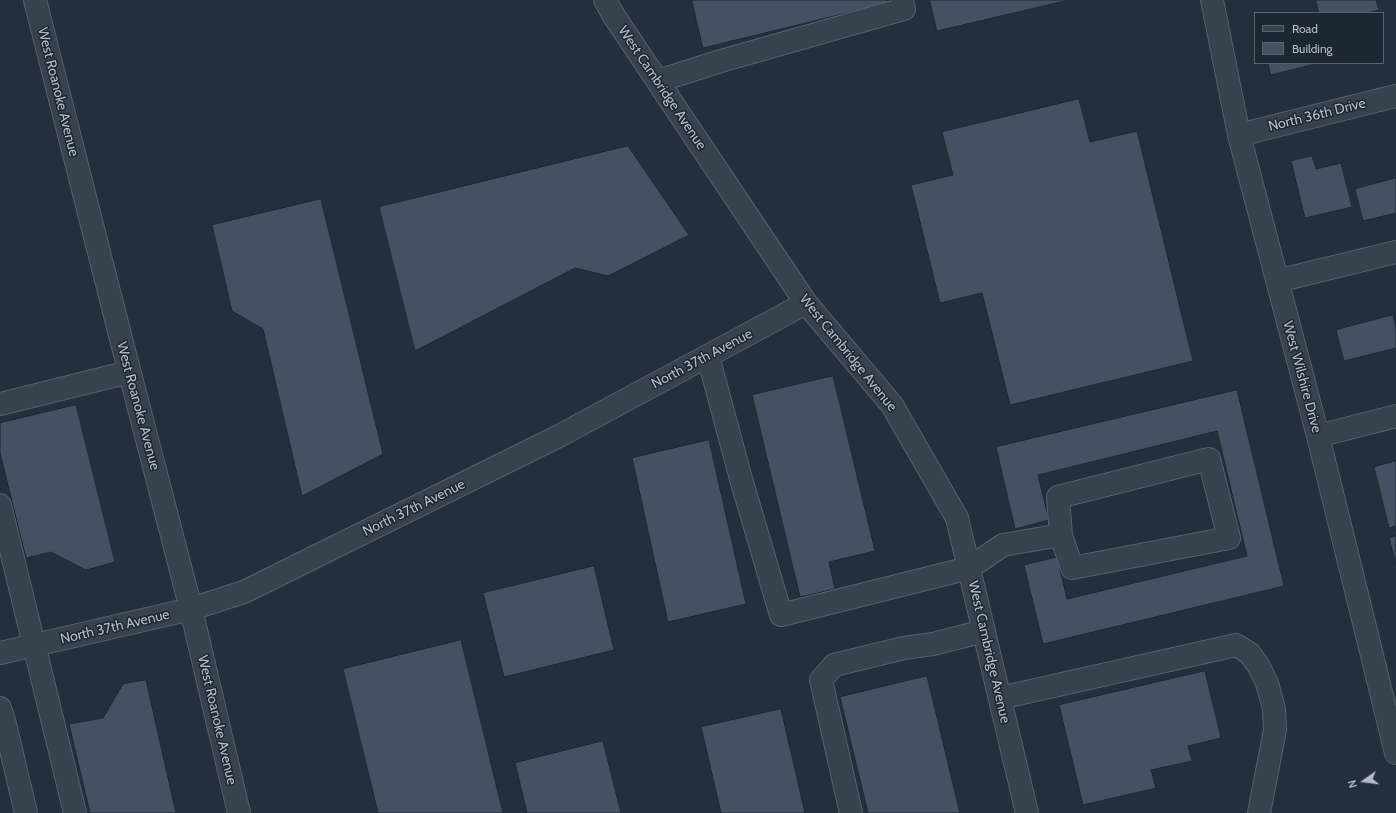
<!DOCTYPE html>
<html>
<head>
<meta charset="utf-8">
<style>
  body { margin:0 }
  #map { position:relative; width:1396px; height:813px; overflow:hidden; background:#242f3e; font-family:Cabin,sans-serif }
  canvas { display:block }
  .legend { position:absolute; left:1254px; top:12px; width:130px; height:52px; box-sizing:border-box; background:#1d2633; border:1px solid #59626f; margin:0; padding:5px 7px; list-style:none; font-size:12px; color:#b4bcc9 }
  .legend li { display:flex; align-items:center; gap:8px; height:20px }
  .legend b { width:20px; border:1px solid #59626f }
  .north { position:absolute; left:1344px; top:761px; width:40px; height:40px; -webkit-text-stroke:3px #1d2633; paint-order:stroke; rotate:256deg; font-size:11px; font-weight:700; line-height:16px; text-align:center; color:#b4bcc9 }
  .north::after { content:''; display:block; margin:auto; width:14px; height:18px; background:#b4bcc9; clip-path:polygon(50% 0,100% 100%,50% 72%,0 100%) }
</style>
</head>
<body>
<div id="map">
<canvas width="1396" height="813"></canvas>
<ul class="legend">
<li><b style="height:5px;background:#38414e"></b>Road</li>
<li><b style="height:11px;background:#455162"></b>Building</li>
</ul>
<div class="north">N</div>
</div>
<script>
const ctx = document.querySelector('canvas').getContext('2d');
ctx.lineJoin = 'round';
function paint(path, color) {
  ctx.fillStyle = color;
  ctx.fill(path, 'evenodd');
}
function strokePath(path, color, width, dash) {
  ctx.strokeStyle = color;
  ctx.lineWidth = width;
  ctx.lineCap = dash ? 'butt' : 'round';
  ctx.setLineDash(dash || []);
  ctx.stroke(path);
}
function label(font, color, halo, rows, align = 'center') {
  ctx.font = font + ' Cabin,sans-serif';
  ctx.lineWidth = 3;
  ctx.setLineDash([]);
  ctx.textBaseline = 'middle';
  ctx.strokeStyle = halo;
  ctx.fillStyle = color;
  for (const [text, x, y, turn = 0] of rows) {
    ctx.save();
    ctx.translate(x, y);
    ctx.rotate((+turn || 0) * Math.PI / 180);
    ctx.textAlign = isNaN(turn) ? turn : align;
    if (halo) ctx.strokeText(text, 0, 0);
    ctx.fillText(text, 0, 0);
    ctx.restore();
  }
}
const building = new Path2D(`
  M692 0H887L888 3 703 48Z
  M930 0H1069L937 31Z
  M1316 0H1376L1379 10 1367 13H1319Z
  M1268 63H1315V64L1271 75Z
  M1079 99 1090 142 1137 131 1193 361 1010 405 982 293 940 303 911 185 953 175 942 132Z
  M628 146 689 235 608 276 575 268 415 351 379 207Z
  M1312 156 1316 169 1341 163 1352 207 1305 218 1291 161Z
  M1396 178V213L1363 221 1355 189Z
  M321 199 383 454 302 496 263 329 232 311 212 225Z
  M1393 315 1396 329V348L1344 361 1336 330Z
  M833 376 875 551 829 562 835 589 800 597 752 395Z
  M1237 390 1284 586 1043 644 1024 565 1057 557 1067 599 1247 556 1217 431 1038 475 1049 520 1015 529 996 447Z
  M76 405 115 562 86 570 51 552 26 558 0 453V423Z
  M709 440 746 604 668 622 632 458Z
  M1396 461V526L1389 528 1374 467Z
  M1396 536V564L1389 538Z
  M594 566 614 650 504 677 483 593Z
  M461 640 503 813H378L343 669Z
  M1205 671 1221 738 1188 746 1192 761 1151 770 1156 788 1083 805 1059 705Z
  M927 676 960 813H868L840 697Z
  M146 680 176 813H90L69 724 103 718 123 684Z
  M781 709 805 813H721L701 727Z
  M603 741 621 813H527L515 763Z`);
paint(building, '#455162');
strokePath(building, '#1f2835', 1);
const minor = new Path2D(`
  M35 0 120 335 191 609 239 813
  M605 0 614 16 806 303 892 405 957 518 1027 813
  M1212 0 1239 135 1318 436 1396 753
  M658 81 721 61 904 9 902 0
  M1239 135 1396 96
  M1277 281 1396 252
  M708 356 741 479 781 615 969 568 1003 545 1061 535 1072 568 1229 538 1209 459 1058 497 1061 535
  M0 404 129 372
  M1318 436 1396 416
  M0 505 75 813
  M0 653 191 609 244 592 559 436 806 303
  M1000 698 1236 645 1249 653 1258 665 1267 683 1274 709 1275 730 1259 813
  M0 708 4 720 26 813
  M851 813 821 680 834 665 904 648 933 644 984 631`);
strokePath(minor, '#565f6c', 24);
strokePath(minor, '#38414e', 22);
label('14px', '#b4bcc9', '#1d2633', [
  ["West Cambridge Avenue",662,88,56],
  ["West Roanoke Avenue",58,92,76],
  ["North 36th Drive",1317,115,-14],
  ["West Cambridge Avenue",848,353,51],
  ["North 37th Avenue",702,359,-28],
  ["West Wilshire Drive",1302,377,75],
  ["West Roanoke Avenue",138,406,75],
  ["North 37th Avenue",414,508,-26],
  ["North 37th Avenue",115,627,-13],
  ["West Cambridge Avenue",989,652,77],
  ["West Roanoke Avenue",217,720,77]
]);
</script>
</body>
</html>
